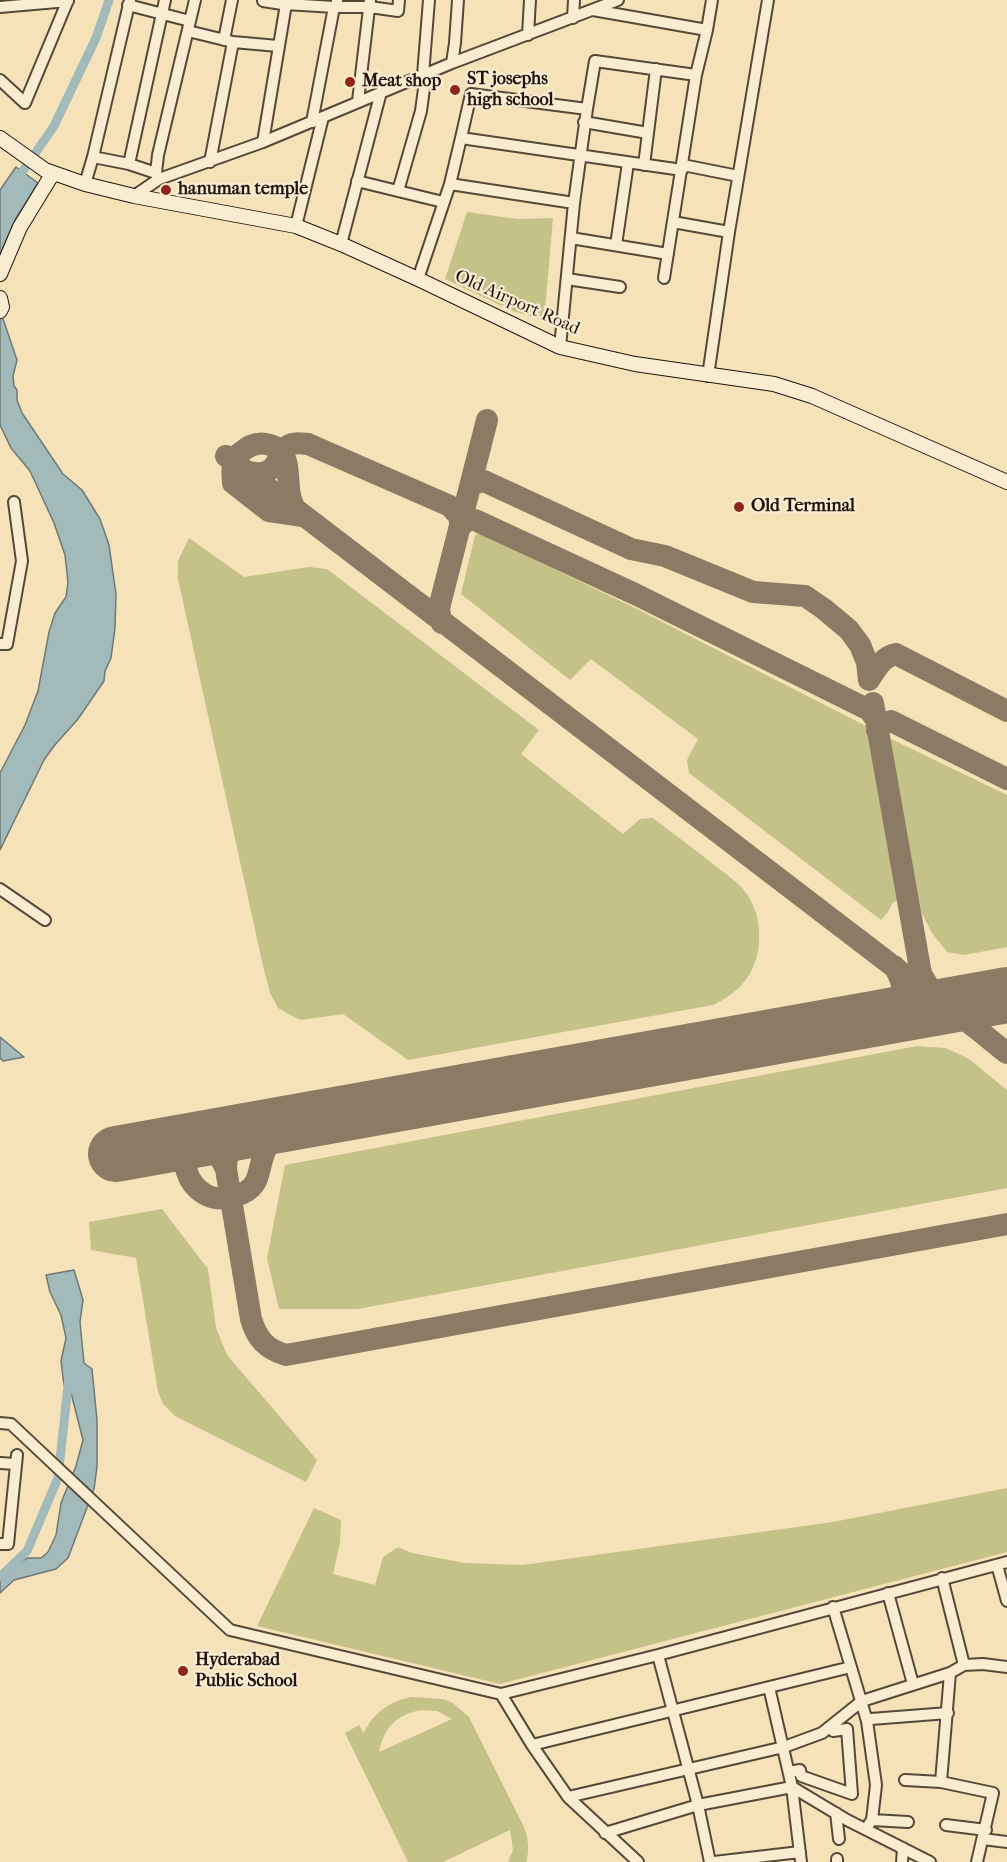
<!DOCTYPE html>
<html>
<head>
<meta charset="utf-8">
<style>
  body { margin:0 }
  canvas { display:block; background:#f6e2b8 }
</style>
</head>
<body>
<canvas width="1007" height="1862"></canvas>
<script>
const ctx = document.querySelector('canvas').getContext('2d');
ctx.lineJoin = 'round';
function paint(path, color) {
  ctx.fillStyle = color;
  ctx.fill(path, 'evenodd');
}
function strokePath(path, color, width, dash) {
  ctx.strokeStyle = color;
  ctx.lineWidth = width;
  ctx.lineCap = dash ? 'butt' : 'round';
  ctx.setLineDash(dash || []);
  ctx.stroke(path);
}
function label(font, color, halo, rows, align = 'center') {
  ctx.font = font + ' "IM FELL French Canon",serif';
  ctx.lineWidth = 4.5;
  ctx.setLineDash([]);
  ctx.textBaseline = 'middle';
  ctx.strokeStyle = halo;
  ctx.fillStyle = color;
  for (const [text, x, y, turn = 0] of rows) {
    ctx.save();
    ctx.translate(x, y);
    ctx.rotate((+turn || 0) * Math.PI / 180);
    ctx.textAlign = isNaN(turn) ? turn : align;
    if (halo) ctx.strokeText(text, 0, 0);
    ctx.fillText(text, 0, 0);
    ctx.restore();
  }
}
paint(new Path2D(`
  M467 212 517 219 553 218 544 320 513 311 445 279Z
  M479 533 633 607 866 726 897 901 893 902 888 912 881 920 689 773 687 760 698 739 591 659 570 680 461 594 475 535Z
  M189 538 244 577 309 567 327 569 539 730 521 754 623 834 640 819 653 818C670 831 687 844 704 857 715 866 727 874 737 883 758 901 764 934 756 959 749 982 734 995 713 1005L408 1060 343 1014 301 1020 294 1017 278 1008 270 993 263 966 178 579V561Z
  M889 738 1007 795V947L964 955 947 952 932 933 922 914Z
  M917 1046 946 1048 969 1059 1007 1090V1188L358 1309H279L267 1258 285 1165Z
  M162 1209 208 1269 216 1328 227 1355 317 1460 306 1482 175 1416 163 1404 158 1392 136 1258 91 1250 89 1222Z
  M1007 1488V1552L500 1684 257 1626 314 1508 341 1520 340 1543 333 1574 375 1585 383 1557 398 1547 412 1553 465 1563 523 1565 833 1522Z
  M412 1697 443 1699 453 1703 469 1717 523 1825C528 1835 530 1851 526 1862H508L513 1850 510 1830 443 1862H408L345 1733 359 1725 364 1733C373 1713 390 1701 412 1697ZM422 1710 437 1711 452 1719 379 1752C384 1727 397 1714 422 1710Z`), '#c4c189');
const water = new Path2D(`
  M16 167 38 183 15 220 0 254V190Z
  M0 310 17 360 13 376 14 386 17 390V400L22 413 63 474 82 490 100 519 109 545 116 594 115 628 111 658 105 671 104 681 78 719 54 746 44 760 0 850V773L25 725 38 691 49 632 55 613 66 597 68 582 65 555 54 523 30 471 11 448 0 425Z
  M0 1037 24 1057 3 1061 0 1058Z
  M74 1270 83 1300 80 1322 84 1363 92 1369 97 1420V1467L94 1489 68 1558 56 1569 14 1580 0 1593V1582L19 1563 27 1558H41L48 1552 56 1535 61 1503 76 1466 83 1440 70 1389 64 1385 61 1361 66 1338 61 1315 50 1292 46 1275Z`);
paint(water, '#a3babb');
strokePath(water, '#6f7876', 1.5);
strokePath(new Path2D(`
  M16 181 54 126 96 38 109 0
  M0 1577 27 1551 58 1478 69 1376`), '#a3babb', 9);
strokePath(new Path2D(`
  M226 456 919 986 941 1000 960 1004
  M244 470C255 475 267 475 275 465 279 460 280 452 285 448 291 442 300 443 308 444L450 506 460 517V527
  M470 488 473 484 484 481 631 549 665 556 753 592 805 596 824 609 849 630 860 645 867 662 869 680C877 668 882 657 896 654L1007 711
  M296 510C280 488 300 450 266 444 256 442 247 447 240 453 231 462 232 471 233 483L269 511 303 516
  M460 527 467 520H475L635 594 869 710 875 718
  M442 623 439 611 440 604 487 420
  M873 703 921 974 932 992
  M877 730 880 725 891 721 1007 779
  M936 1008C958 1009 989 1040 1007 1053
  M881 1018C904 1001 909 992 894 966
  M295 1122C275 1122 231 1118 213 1123 162 1137 186 1213 236 1196 264 1187 256 1169 266 1149 273 1135 286 1127 300 1121
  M189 1140C208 1143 218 1151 226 1169L251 1319C257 1339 266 1349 286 1355L1007 1224
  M226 1169C226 1150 234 1138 250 1130`), '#8c7b64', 22);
strokePath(new Path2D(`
  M116 1154 1007 995`), '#8c7b64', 56);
const street = new Path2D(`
  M263 1 282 4
  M128 5 190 21
  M0 7 68 1
  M593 10 707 30 712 0
  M573 18 574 0
  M188 31 233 42 278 46
  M528 35 530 0
  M224 40 232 0
  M452 63 455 43 458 0
  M423 75 429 0
  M0 80 25 103 68 0
  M358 101 370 0
  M312 122 334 7H370L398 11 399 0
  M584 122 648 133
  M461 138 471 94 587 109 595 61 696 75
  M263 142 286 4 334 7 337 6V0
  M93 157 129 164 165 0
  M210 162 233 42
  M129 164 156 173 158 155 195 0
  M644 165 656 69
  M683 165 738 176
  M357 181 443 202
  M85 184 93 157 130 0
  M450 184 461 138 682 170
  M398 191 421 111 426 74
  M134 196 159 179 263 142 452 63 618 0
  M673 222 729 232
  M296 226 323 117
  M571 238 668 254
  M341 244 381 92
  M616 245 628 163
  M664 278 696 75 707 30
  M418 279 450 184 574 203 587 109
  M567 279 620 287
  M560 347 574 203
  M708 376 729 232 768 0
  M0 644H7L22 561 14 502
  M0 889 45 920
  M0 1423 11 1424 230 1630 501 1694 658 1655 1007 1562
  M0 1463 16 1464
  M0 1544H8L17 1455
  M997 1565 1007 1601
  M942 1578 964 1665
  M888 1593 913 1684
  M833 1607 867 1721 876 1785 872 1820
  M658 1655 698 1805 710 1862
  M769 1687 792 1787 801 1862
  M501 1694 532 1745 568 1797 638 1862
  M871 1719 948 1713
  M532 1745 851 1667
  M789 1772 800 1770 801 1776 852 1794 847 1729 833 1731 830 1727
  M905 1780 941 1782 993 1793 977 1862
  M941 1782 950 1673
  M568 1797 784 1747 822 1733 862 1701 950 1673 964 1665 983 1664 1007 1667
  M836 1813 839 1839
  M869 1824 872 1820 908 1822
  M946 1825 986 1830
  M605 1833 698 1805 792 1787 847 1820 930 1862
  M983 1839 1007 1842
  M837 1859V1862
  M714 1862 800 1852
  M902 1862 903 1848`);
const secondary = new Path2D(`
  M0 138 45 170 85 184 134 196 296 226 341 244 418 279 560 347 635 364 774 384 812 396 1007 482
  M0 274 20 227 53 173
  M0 298 2 307 0 311`);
strokePath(street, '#564839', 14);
strokePath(secondary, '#21140f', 16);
strokePath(street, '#f9ecd1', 10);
strokePath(secondary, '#f9ecd1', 14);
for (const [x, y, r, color] of [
  [350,82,6,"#8f2418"],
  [455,90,6,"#8f2418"],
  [166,190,6,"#8f2418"],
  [739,507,6,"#8f2418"],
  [183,1671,6,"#8f2418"]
]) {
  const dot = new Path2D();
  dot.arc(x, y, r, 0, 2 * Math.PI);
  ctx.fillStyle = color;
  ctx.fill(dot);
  strokePath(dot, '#f9ecd1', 2);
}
label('bold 18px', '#21140f', '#f9ecd1', [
  ["ST josephs",467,80],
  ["high school",467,101],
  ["Meat shop",362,82],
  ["hanuman temple",178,190],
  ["Old Terminal",751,507],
  ["Hyderabad",195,1661],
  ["Public School",195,1682]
], 'left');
label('18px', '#21140f', '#f9ecd1', [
  ["Old Airport Road",517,303,24]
]);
</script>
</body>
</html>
